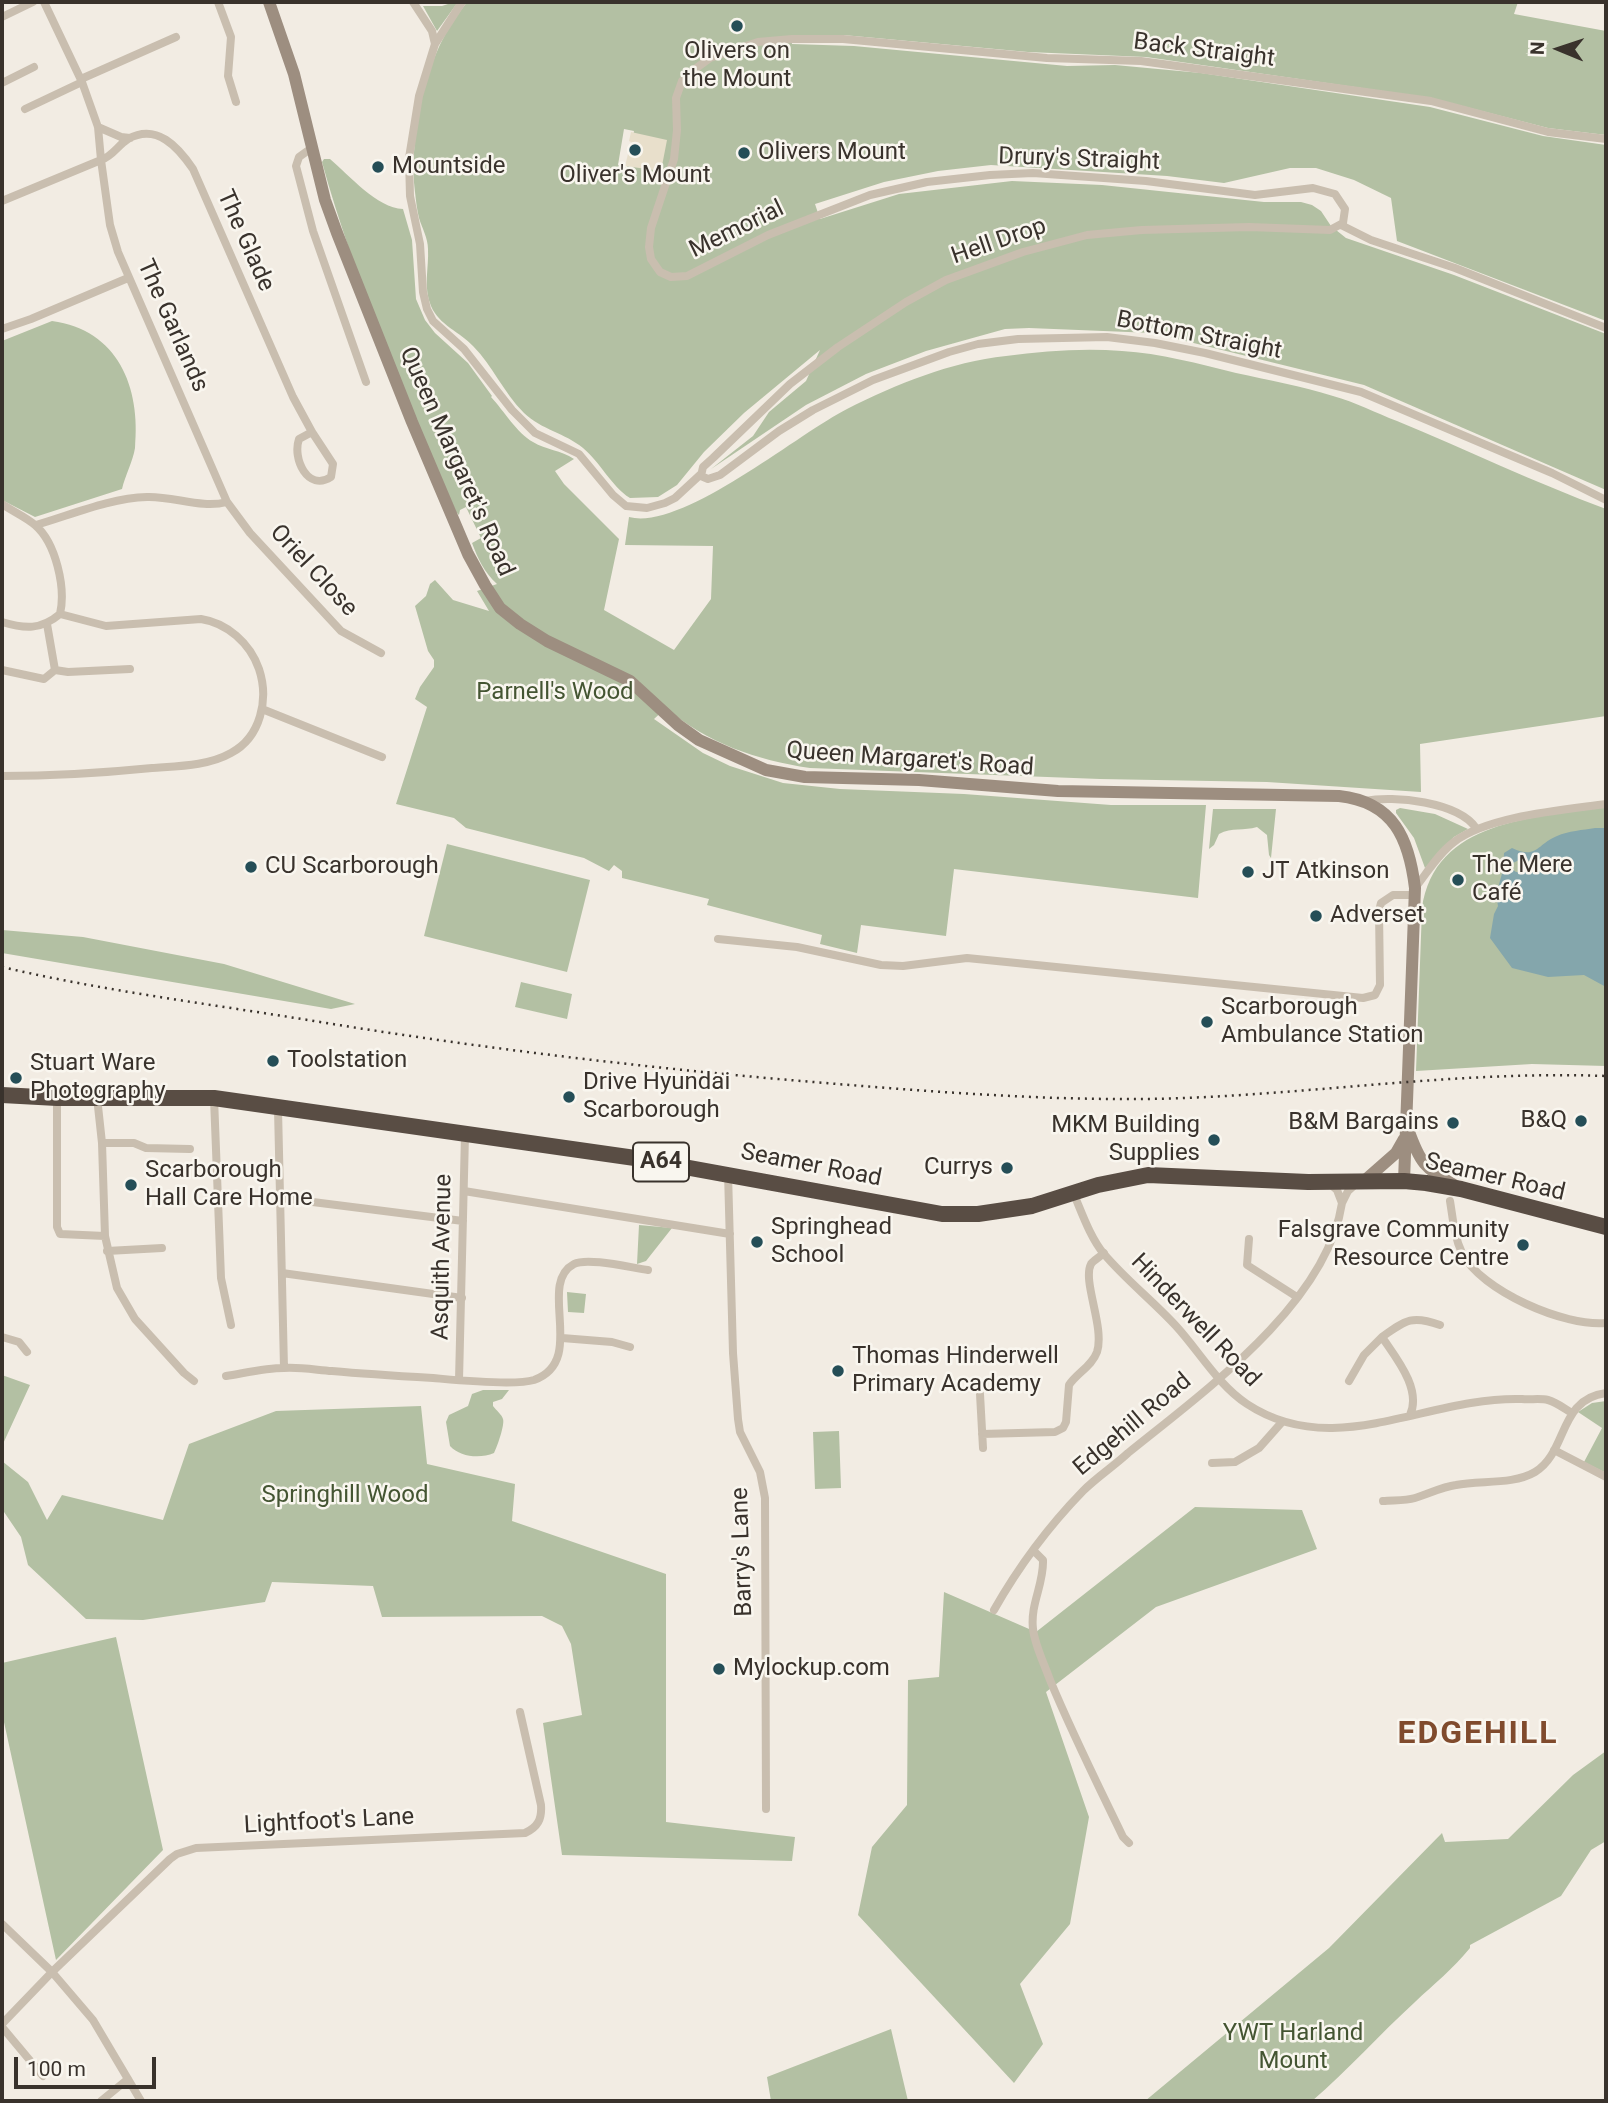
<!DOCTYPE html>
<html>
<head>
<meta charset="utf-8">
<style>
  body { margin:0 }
  #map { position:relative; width:1608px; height:2103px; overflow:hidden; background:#f2ece3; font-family:Roboto,sans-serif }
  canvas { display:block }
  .frame { position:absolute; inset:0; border:4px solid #39322c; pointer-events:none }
  .north { position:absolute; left:1524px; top:14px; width:70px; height:70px; -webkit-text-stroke:5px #f9f6ef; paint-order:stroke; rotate:272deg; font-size:19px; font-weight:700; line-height:28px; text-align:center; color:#39322c }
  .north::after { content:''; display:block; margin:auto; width:24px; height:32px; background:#39322c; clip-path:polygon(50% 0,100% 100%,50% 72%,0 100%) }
  .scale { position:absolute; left:14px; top:2057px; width:142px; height:32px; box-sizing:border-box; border:4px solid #39322c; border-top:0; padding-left:9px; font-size:21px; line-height:24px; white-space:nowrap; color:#39322c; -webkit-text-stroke:5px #f9f6ef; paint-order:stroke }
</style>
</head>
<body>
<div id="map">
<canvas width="1608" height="2103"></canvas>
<div class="frame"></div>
<div class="north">N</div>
<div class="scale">100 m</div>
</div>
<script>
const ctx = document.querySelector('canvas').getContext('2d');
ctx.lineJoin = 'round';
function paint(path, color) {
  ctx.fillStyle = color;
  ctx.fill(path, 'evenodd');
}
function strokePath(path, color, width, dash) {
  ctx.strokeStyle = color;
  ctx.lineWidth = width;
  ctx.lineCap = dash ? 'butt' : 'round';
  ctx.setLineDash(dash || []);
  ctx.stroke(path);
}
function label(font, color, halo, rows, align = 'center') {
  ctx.font = font + ' Roboto,sans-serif';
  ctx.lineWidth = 5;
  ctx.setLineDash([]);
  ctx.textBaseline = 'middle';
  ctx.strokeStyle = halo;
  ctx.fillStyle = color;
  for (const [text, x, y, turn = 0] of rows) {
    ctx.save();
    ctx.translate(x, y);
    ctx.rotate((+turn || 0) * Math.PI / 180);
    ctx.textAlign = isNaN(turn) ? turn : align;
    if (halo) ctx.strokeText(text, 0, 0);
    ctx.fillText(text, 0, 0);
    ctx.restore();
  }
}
paint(new Path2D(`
  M454 2H458L437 31 423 6H442Z
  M467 2H1518L1514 14 1606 31V135L1548 128 1431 98 1146 57 1028 52 843 35 791 36 792 44 854 46 1067 66 1115 65 1201 73 1430 107 1543 136 1606 145V321L1397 241 1391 198 1354 180 1316 168H1290L1224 183 1167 176 991 165 938 171 884 182 815 204 820 219 899 194 1012 181 1102 185 1264 202H1301L1312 205 1321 211 1331 226 1346 238 1454 275 1606 334V490L1364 385 1153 333 1029 328 1005 329 926 351 866 374 806 405 711 469 753 436 769 412 806 381 820 350 744 413 704 452 677 485 658 497 630 498C611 486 601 463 583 448 565 433 542 430 524 413 503 392 493 366 473 346 460 332 439 325 431 306 423 287 429 268 428 249 428 238 422 228 419 218 417 210 416 201 415 192 409 143 423 70 449 28 454 19 461 10 467 2ZM624 129 634 131 627 168 618 165Z
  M324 159H330C349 175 377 208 403 209L412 240 416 299 425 320 435 333 468 363 492 396 491 397C504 411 517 433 533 442 546 450 561 450 574 459L555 471 564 484 619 539 604 610 674 650 711 599 713 546 625 545 629 517C682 531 796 435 847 409 897 384 950 362 1006 356 1044 351 1083 348 1122 351 1160 353 1199 364 1236 373 1268 380 1302 386 1333 396 1355 402 1376 413 1397 421 1467 450 1536 483 1606 509V716L1420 744 1421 792 1267 782 1100 779 810 768C756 760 707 743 666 708L654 719 703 753 730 766 783 783 840 789 964 794 1111 805H1206L1198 898 954 869 946 936 861 925 857 953 820 944 822 935 707 905 709 899 622 878V871L614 865 609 871 584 858 466 828 454 818 396 804 427 707 415 699 420 687 434 667V660L428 651 415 606 426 596 430 584 435 580 453 600 489 611 477 591 497 584C484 572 478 559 472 543L481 538 466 507 460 510 459 515 456 512C407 398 355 282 322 162Z
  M52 321C118 330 141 387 135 448 133 461 125 476 122 489L35 517 2 500V341Z
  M1606 807V1066L1532 1064 1416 1071 1422 909C1434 819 1535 818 1606 807Z
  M1400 808 1435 814 1468 829 1454 837 1425 868 1414 838 1396 813V810Z
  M1213 809H1276L1271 858 1269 855 1267 835 1257 827C1244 831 1232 827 1219 834L1214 845 1209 849Z
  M447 844 590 880 567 972 424 936Z
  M2 930 83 937 224 964 355 1004 331 1009 2 953Z
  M521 982 572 994 567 1019 515 1007Z
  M639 1225 672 1228 646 1261 637 1264Z
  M567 1292 586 1294 584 1313 568 1312Z
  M2 1375 30 1385 2 1446Z
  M483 1390H509L502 1399 493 1402V1406C496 1410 502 1415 503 1419 505 1425 497 1447 494 1453 480 1459 460 1457 450 1446L446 1422 449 1415 468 1406 472 1394Z
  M1606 1401V1473L1584 1462 1602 1428 1578 1412 1592 1403Z
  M421 1406 427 1464 515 1484 512 1521 666 1574V1822L795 1837 792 1861 562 1855 543 1723 582 1715 571 1644 562 1626 542 1616 382 1617 373 1586 272 1582 265 1602 143 1620 86 1619 28 1565 21 1537 2 1509V1461L28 1482 47 1520 62 1495 163 1520 189 1444 276 1411Z
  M839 1431 841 1488 815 1489 813 1432Z
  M1195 1507 1302 1510 1317 1549 1156 1607 1046 1692 1089 1817 1070 1924 1020 1984 1043 2044 1014 2083 858 1915 872 1847 907 1805 908 1680 939 1677 944 1592 1036 1632Z
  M116 1637 163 1850 56 1960 2 1713V1663Z
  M1606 1751V1841L1591 1850 1561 1896 1470 1945V1948C1453 1969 1434 1984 1415 2002 1380 2034 1348 2070 1312 2101H1145L1329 1948 1442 1833 1445 1842 1508 1839 1573 1775Z
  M891 2029 908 2101H771L767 2077Z`), '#b3c0a3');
paint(new Path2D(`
  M631 132 667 140 661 171 625 166 631 142 629 141Z`), '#e8dfcb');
paint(new Path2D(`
  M1595 828H1606V987L1584 975 1548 977 1512 968 1490 938 1494 914 1498 906 1496 895 1503 870 1504 853 1512 848C1537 860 1537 844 1557 836 1568 831 1583 830 1595 828ZM1539 858 1541 862 1522 872H1516L1512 869 1513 863 1519 860 1530 861Z`), '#84a6ac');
strokePath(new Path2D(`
  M218 2 231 37 228 76 236 102
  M413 2 432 31 435 44 419 96 409 158 410 196 420 244 423 292 427 309 433 321 464 349 512 410 535 433 579 454 613 495 626 506 647 508 665 503 675 498 701 474
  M2 17 33 2
  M435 44 462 2
  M81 79 176 37
  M2 83 34 67
  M25 109 82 82
  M98 127 121 137 130 138
  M1606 139 1548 132 1431 101 1141 61 1047 58 843 39H792L758 42 710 58 695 69 682 81 676 98 677 130 674 159 651 228 649 247 651 259 660 272 671 277 687 276 768 235 870 195 927 182 990 175 1033 173 1146 181 1255 195 1313 188 1335 194 1345 209 1343 223 1330 230 1249 227 1142 230 1087 235 1023 252 946 280 906 302 838 347 790 384 713 458 703 467 701 476 708 479 720 475 779 431 813 410 873 380 949 352 978 344 1018 339 1107 337 1155 343 1205 353 1361 392 1552 473 1606 500
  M313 147 299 157 296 166 313 231 366 382
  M2 201 101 160 98 127 82 82 44 2
  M1341 225 1371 240 1455 268 1606 328
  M2 329 31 319 128 278
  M312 432 333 464 331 477C308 492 292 459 299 439L312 432 293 397 193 169C178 147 157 123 128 139 118 145 113 156 101 160L110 225 118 252 227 502 250 533 341 631 381 653
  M2 504C12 511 26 517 35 525 56 543 66 588 60 614
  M36 525C71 515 110 498 147 497 174 496 201 509 227 502
  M2 622C25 629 41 630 60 614
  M2 670 44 679 55 670 47 624
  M55 670 68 672 130 669
  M262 709 382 757
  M2 776C52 776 102 773 152 768 178 766 208 766 231 753 261 737 269 699 259 669 250 643 227 623 201 619L106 626 60 614
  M1365 801C1394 795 1458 802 1476 828
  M1415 888C1427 873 1438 854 1454 842 1488 816 1563 810 1606 804
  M718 939 797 947 881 965 903 966 967 958 1363 998 1375 995 1380 985 1379 911 1381 903 1393 895H1415
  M97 1097 102 1143 105 1236 117 1288 135 1319 184 1373 194 1381
  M57 1098V1227L60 1234 105 1236
  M214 1098 221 1278 231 1325
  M278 1109 284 1368
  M102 1143H134L146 1148 190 1149
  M728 1173 733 1353 738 1419 740 1432 760 1472 765 1498 766 1809
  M1330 1184 1337 1190 1342 1203 1348 1191 1357 1183
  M464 1191 730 1234
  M1073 1192C1082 1213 1090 1237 1104 1254 1126 1280 1153 1301 1176 1326 1199 1351 1218 1385 1247 1404 1335 1462 1427 1396 1522 1399 1530 1400 1540 1398 1548 1400 1556 1402 1565 1409 1572 1413
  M281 1198 463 1221
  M1450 1201C1453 1219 1454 1236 1462 1253 1481 1291 1565 1327 1606 1323
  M1249 1239 1247 1265 1297 1297
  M107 1251 162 1248
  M282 1273 462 1298
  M2 1337 19 1342 27 1352
  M1382 1337C1406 1320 1412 1315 1440 1325
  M562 1338 612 1342 630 1347
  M226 1376C245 1373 265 1368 284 1368 300 1367 317 1370 332 1371 366 1374 399 1376 433 1378 456 1380 514 1386 534 1380 588 1361 536 1284 574 1264 588 1257 632 1268 648 1270
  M459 1380 465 1135
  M1349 1381 1364 1355 1382 1337C1396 1358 1422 1389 1410 1415
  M980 1394 983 1448
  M982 1434 1055 1432 1063 1428 1066 1422 1069 1385C1077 1373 1092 1366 1097 1352 1105 1327 1082 1281 1091 1264 1094 1260 1100 1257 1104 1253
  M1554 1450 1606 1477
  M1212 1463 1235 1462 1259 1448 1282 1422
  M1383 1501C1393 1500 1405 1501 1415 1498 1429 1494 1441 1487 1456 1485 1480 1480 1513 1485 1535 1472 1568 1452 1558 1399 1606 1393
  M1033 1550 1043 1560C1044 1584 1030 1604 1033 1629 1035 1646 1044 1663 1050 1680 1072 1733 1098 1785 1123 1837L1129 1843
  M994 1610C1019 1566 1048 1527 1083 1491 1097 1477 1114 1466 1128 1453 1202 1393 1327 1304 1342 1203
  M2 1924 52 1972 2 2024
  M2 2027 43 2076
  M101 2101 128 2079
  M141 2101 93 2020 52 1972 170 1859 177 1854 196 1848 525 1833C538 1827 542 1819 541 1805L520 1712`), '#c9beaf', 8);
strokePath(new Path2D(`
  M269 2 294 74 325 200 337 233 412 422 468 554 485 585 500 608 520 624 547 641 630 681 678 725 699 740 766 770 805 777 919 780 1058 791 1339 796C1394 802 1409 839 1415 888L1404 1181
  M1408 1129C1421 1166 1425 1167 1457 1187
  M1363 1182 1396 1153 1404 1139`), '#9d8e80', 12);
strokePath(new Path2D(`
  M2 1095 57 1098H214L635 1158 942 1214H978L1032 1206 1098 1185 1148 1175 1308 1182 1404 1181 1426 1183 1461 1189 1606 1227`), '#594d44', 16);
strokePath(new Path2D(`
  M2 967C104 991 210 1004 314 1021 479 1048 645 1068 813 1082 923 1091 1034 1100 1145 1099 1299 1097 1452 1070 1606 1076`), '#39322c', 2.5, [2, 5]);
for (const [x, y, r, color] of [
  [737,26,7,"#254e57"],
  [635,150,7,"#254e57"],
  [744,153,7,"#254e57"],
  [378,167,7,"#254e57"],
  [251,867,7,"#254e57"],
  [1248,872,7,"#254e57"],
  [1458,880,7,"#254e57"],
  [1316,916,7,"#254e57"],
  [1207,1022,7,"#254e57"],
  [273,1061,7,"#254e57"],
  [16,1078,7,"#254e57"],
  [569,1097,7,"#254e57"],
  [1581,1121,7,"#254e57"],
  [1453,1123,7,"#254e57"],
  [1214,1140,7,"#254e57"],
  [1007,1168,7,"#254e57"],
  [131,1185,7,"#254e57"],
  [757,1242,7,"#254e57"],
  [1523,1245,7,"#254e57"],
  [838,1371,7,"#254e57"],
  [719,1669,7,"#254e57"]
]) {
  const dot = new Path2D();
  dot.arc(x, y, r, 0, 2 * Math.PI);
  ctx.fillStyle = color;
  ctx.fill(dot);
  strokePath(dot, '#f9f6ef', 2.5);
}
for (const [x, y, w] of [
  [661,1162,56]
]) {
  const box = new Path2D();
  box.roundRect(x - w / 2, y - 19.5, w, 39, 5);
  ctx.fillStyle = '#f9f6ef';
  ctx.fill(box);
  strokePath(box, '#39322c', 2);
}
label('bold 23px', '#39322c', null, [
  ["A64",661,1162]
]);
label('24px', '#39322c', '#f9f6ef', [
  ["Back Straight",1204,51,7],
  ["Drury's Straight",1079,160,2],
  ["Memorial",737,230,-26],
  ["The Glade",245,241,66],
  ["Hell Drop",999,242,-19],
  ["The Garlands",172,326,66],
  ["Bottom Straight",1199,336,11],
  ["Queen Margaret's Road",456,462,66],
  ["Oriel Close",313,571,47],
  ["Queen Margaret's Road",910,760,4],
  ["Seamer Road",811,1166,11],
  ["Seamer Road",1495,1178,13],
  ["Asquith Avenue",443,1257,-89],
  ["Hinderwell Road",1195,1321,46],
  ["Edgehill Road",1133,1425,-40],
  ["Barry's Lane",743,1552,-92],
  ["Lightfoot's Lane",329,1822,-3]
]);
label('24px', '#39322c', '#f9f6ef', [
  ["Olivers on",737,52,"center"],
  ["the Mount",737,80,"center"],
  ["Olivers Mount",758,153],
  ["Mountside",392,167],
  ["Oliver's Mount",635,176,"center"],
  ["The Mere",1472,866],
  ["Café",1472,894],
  ["CU Scarborough",265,867],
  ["JT Atkinson",1262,872],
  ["Adverset",1330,916],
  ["Scarborough",1221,1008],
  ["Ambulance Station",1221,1036],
  ["Toolstation",287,1061],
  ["Stuart Ware",30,1064],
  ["Photography",30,1092],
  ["Drive Hyundai",583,1083],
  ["Scarborough",583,1111],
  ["B&Q",1567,1121,"right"],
  ["B&M Bargains",1439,1123,"right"],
  ["MKM Building",1200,1126,"right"],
  ["Supplies",1200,1154,"right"],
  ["Currys",993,1168,"right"],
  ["Scarborough",145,1171],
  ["Hall Care Home",145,1199],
  ["Springhead",771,1228],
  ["School",771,1256],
  ["Falsgrave Community",1509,1231,"right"],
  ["Resource Centre",1509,1259,"right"],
  ["Thomas Hinderwell",852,1357],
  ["Primary Academy",852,1385],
  ["Mylockup.com",733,1669]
], 'left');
label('24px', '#445532', '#f9f6ef', [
  ["Parnell's Wood",555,693],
  ["Springhill Wood",345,1496],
  ["YWT Harland",1293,2034],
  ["Mount",1293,2062]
]);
ctx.letterSpacing = '2px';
label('bold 32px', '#804b2d', '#f9f6ef', [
  ["EDGEHILL",1478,1735]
]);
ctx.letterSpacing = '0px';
</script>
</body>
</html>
